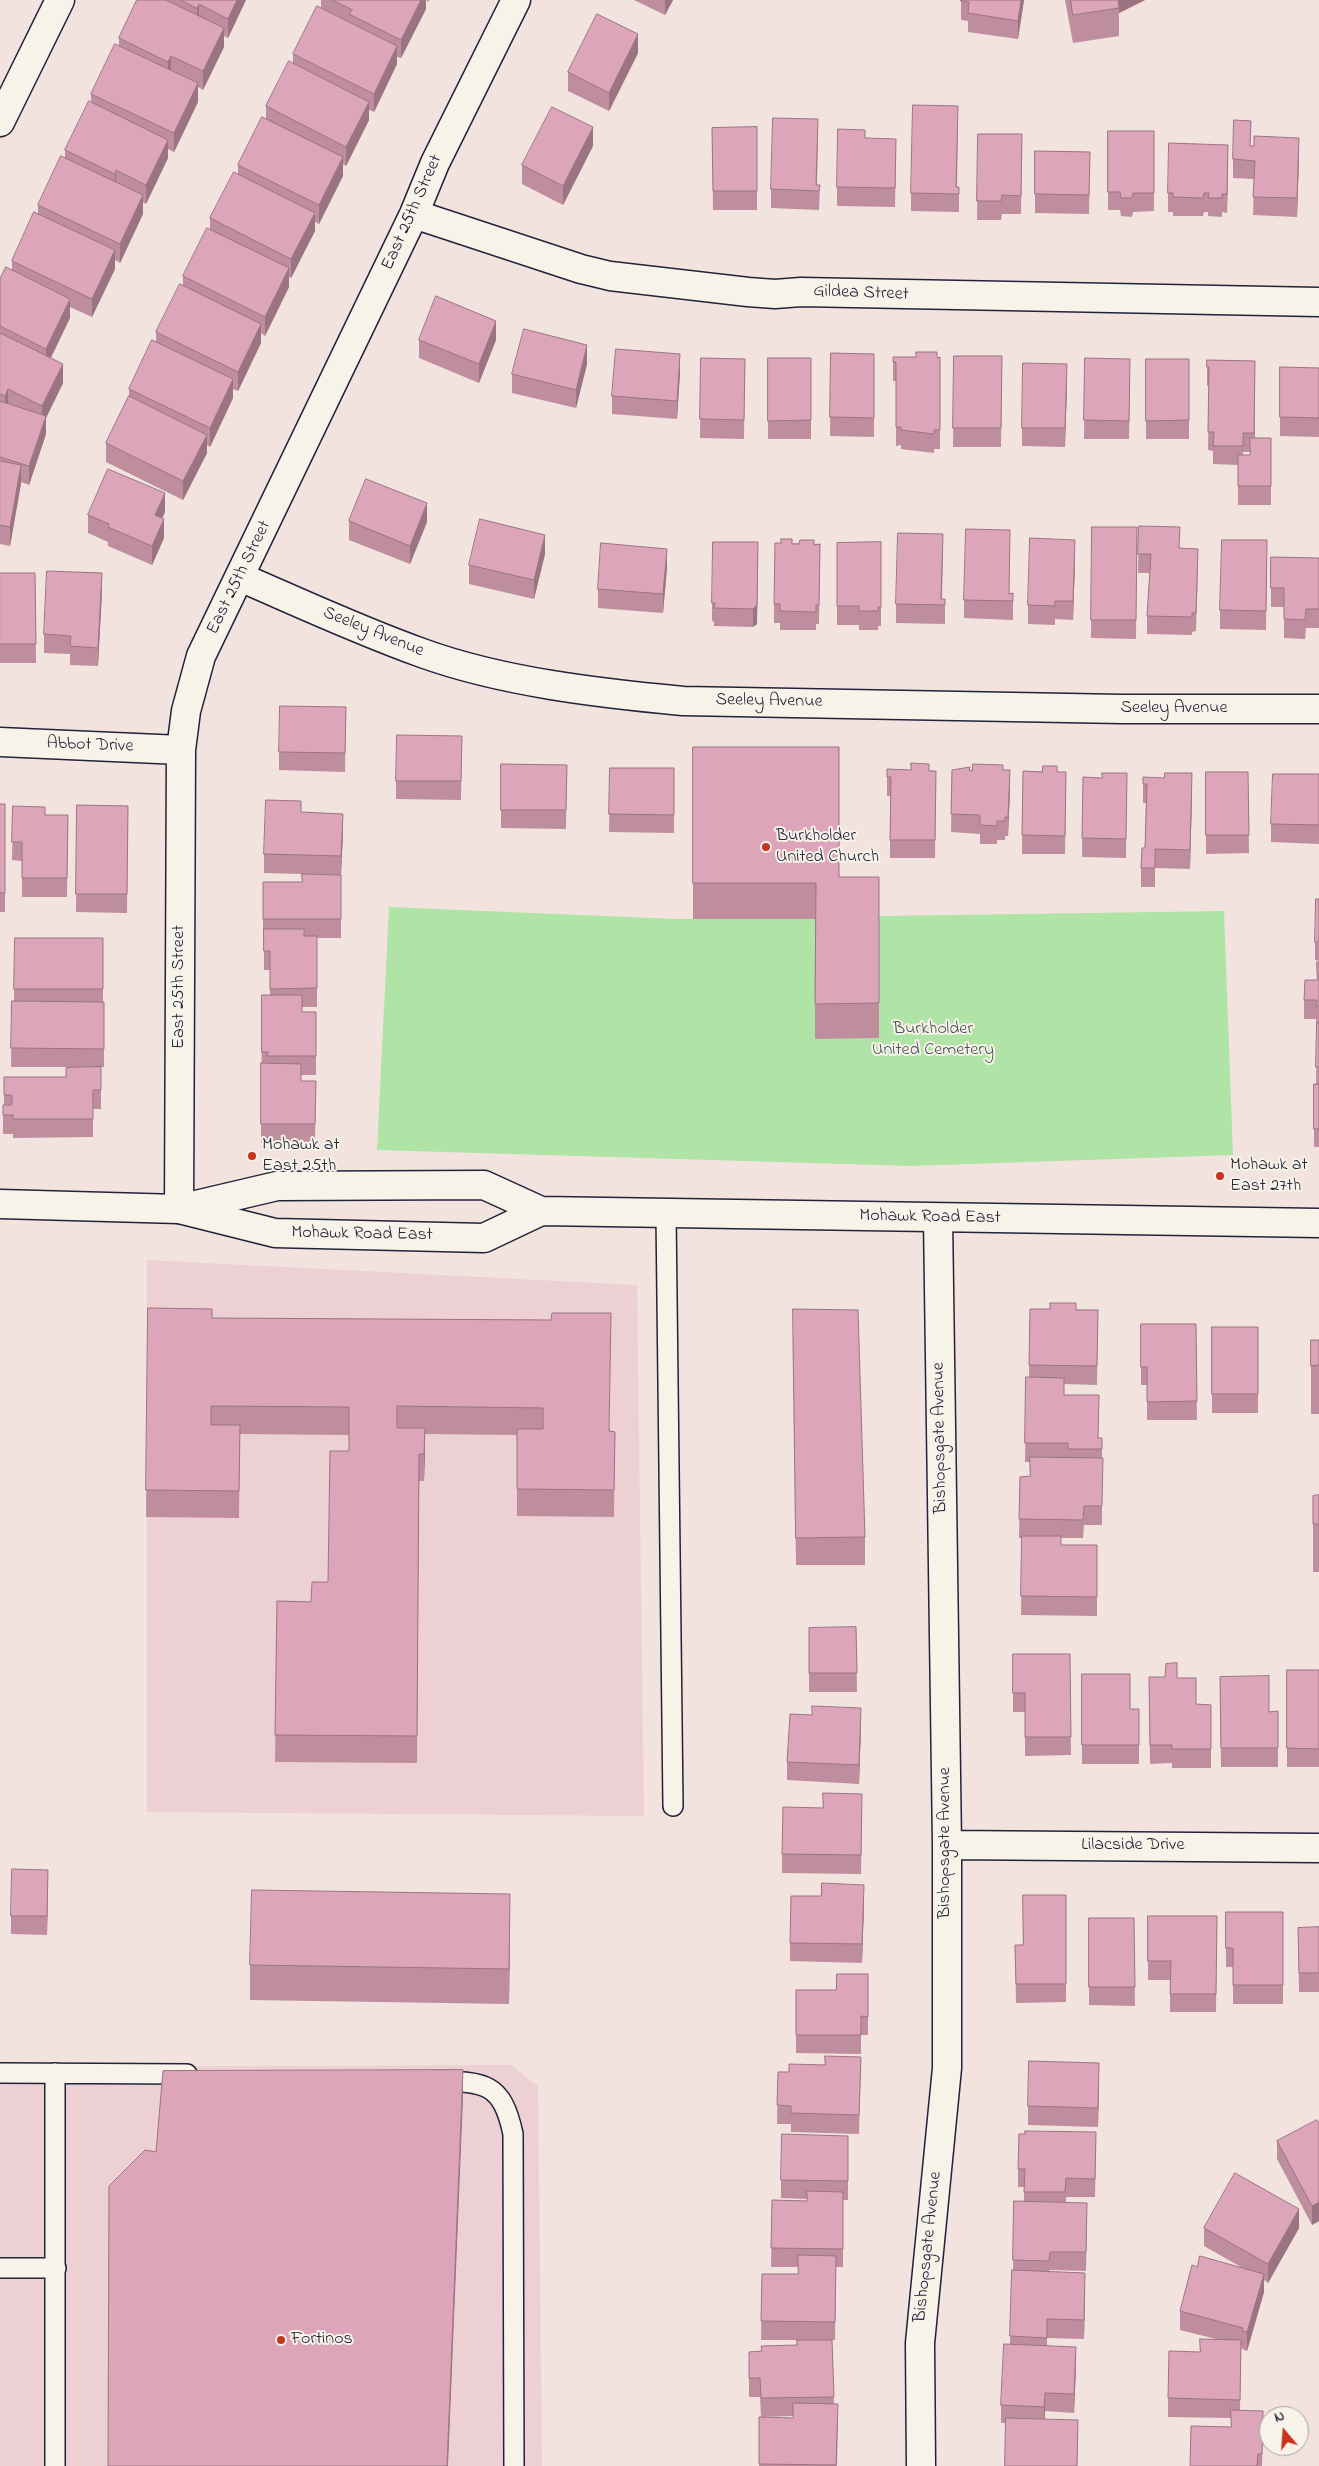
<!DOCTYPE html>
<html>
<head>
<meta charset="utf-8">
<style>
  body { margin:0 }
  #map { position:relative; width:1319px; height:2466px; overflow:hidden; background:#f2e3df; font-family:"Indie Flower",sans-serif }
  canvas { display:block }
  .north { position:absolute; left:1259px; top:2406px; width:50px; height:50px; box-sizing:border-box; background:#f7f3e8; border:1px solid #a29fa3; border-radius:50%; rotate:342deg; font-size:14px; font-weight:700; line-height:20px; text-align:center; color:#22223b }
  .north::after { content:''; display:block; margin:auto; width:18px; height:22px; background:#c8321e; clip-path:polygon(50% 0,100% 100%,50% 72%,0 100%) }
</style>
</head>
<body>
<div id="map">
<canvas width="1319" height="2466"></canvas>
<div class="north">N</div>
</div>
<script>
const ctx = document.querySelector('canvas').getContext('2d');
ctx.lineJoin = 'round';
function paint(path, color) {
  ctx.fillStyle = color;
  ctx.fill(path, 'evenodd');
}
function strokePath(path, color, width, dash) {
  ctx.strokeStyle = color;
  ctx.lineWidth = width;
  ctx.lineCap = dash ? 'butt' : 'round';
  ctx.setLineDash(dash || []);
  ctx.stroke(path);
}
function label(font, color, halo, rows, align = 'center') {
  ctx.font = font + ' "Indie Flower",sans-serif';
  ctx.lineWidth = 4;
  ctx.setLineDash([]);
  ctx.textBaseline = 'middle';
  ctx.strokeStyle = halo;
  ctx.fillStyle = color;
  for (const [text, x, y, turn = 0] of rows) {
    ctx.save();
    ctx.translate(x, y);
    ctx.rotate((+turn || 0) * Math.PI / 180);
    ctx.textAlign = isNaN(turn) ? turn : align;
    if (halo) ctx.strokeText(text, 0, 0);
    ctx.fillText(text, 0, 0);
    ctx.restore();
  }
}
paint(new Path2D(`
  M147 1260 637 1285 644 1816 147 1812Z
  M511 2065 538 2086 542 2466H0V2067Z`), '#ecd0d4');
paint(new Path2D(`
  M389 907 677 919 1224 911 1233 1155 911 1166 377 1150Z`), '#afe4a6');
const service = new Path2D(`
  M666 1213 673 1806
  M0 2073 187 2074
  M55 2073V2466
  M437 2081C484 2082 502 2082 513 2134L514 2466
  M0 2268H56`);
const minor = new Path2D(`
  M0 122 60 0
  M414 214 581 269 610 276 748 292 775 294 801 292 1319 302
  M240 577C300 603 360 631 422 653 502 682 598 693 683 701L1122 709H1319
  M0 742 181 750
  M179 1209 181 750 186 711 201 656 414 214 435 163 516 0
  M947 1845 1319 1848
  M921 2466 920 2343 947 2068V1845L938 1218`);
const secondary = new Path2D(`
  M0 1204 179 1209 275 1233 484 1238 541 1211
  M179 1209 277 1186 484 1185 541 1211 1319 1223`);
strokePath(service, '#22223b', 22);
strokePath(minor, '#22223b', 31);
strokePath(secondary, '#22223b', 31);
strokePath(service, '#f7f3e8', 19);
strokePath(minor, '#f7f3e8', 28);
strokePath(secondary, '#f7f3e8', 28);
paint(new Path2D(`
  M137 0H246L228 38 224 36V47L203 90 198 87V102L174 152 168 149V158L146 204 143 202V214L120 263 115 260V269L92 317 70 307V318L51 358 63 383 46 418V434L29 485 21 482 10 546 0 544V279L12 270V261L38 214V205L65 158V150L91 102V94L119 45V38Z
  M321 0H429V2L426 0V9L401 58 397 57V64L374 112 369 110V120L346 166 343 164V176L319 224 315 222V231L291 278 289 277V287L265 336 261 333V343L238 391 233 389V398L210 447 207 445V453L183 500 106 462V443L129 397V389L156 342V332L183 286V276L210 229V218L238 174V165L266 119V106L293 63V54L321 8Z
  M634 0H673L665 15Z
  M961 0H1024L1018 39 968 32V21L961 20Z
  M1065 0H1145L1119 13V36L1073 43Z
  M638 53 609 111 568 91V72Z
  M958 125 957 187H959V212L911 211V193Z
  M757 127V210H713L712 128Z
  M1108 131H1154V211L1133 212 1132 217 1121 216 1120 210H1108Z
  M978 134H1022L1021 214H1002L1001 220H977Z
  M818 138 817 185H820L819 210 771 208V189Z
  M865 138 896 157 895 207 837 206V187Z
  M593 146 563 205 522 184V165Z
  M1251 146 1299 157 1297 217 1253 215 1254 179 1233 178V159Z
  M1035 151 1090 152 1089 214 1035 213Z
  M1228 163 1227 213 1222 212V217L1208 216V212H1204L1203 216H1173V212H1168V193Z
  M419 340H496L479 383 419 358Z
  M831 353 874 354V437L830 436Z
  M954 356H1002L1001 447H953Z
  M893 357H940V449H934V453L901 449V445L896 446V381H893Z
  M701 358 745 359 744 439 700 438Z
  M768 358H811V439H768Z
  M1085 358 1130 378 1129 439H1084Z
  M1146 359H1189V439H1146Z
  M1207 360 1255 361V438H1271V505H1238V465L1213 464V451L1208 450 1209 385 1207 386ZM1243 452H1250V455H1243Z
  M587 364 576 408 512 393V374Z
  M1319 368V437L1280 436V417Z
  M680 373 677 419 612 414V396Z
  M1067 383 1065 447 1022 446V428Z
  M165 512 162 518 164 538 152 565 108 546V542L88 533V515Z
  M349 521 427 522 410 564 349 540Z
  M1139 526 1180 548 1198 567 1196 631 1192 632V635L1147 634V616L1150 573H1138Z
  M1092 527H1137L1136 639 1091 638Z
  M881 542V626H878V630H859V625H837V543Z
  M781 543 820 544 819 624H816V630H780V623H774V604Z
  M943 553 942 599H945V624L896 623V604Z
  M545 554 534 599 469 584V565Z
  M1271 557 1319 558V628H1306L1305 639 1284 638V607H1271Z
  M1075 559 1073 620 1055 619V625L1028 624V605Z
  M1267 559 1266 630 1220 629V610Z
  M758 561 757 624 753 627 714 626V622L712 621V603Z
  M667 568 663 613 598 608V589Z
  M0 573H35L36 663H0Z
  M102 592 98 666 70 665V654L44 653V634Z
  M1009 593H1013V620L964 618V600Z
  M346 707 345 772 279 770V752Z
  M462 736 461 800 396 799V781Z
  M693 747 839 877H879V1038L815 1039V919H693Z
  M501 764 567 765 566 829 501 828Z
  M610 768H674V833L609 832Z
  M887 769 936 771 935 858H890V796H887Z
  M952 770 970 771 1003 770 1010 789 1008 836H1005V840H997V844H980V834L951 832Z
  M1023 771 1066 772 1065 854H1022Z
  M1206 772H1248L1249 853 1206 854Z
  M1127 773 1126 858 1082 857 1083 777 1102 778Z
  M1319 774V844L1271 842V824Z
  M1143 777 1192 792 1190 869 1155 868V887H1141V868L1145 848 1146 803H1143Z
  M0 804H5V912H0Z
  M77 805 128 806 127 913 76 912Z
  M13 806 45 815H68L67 897H22V861L12 860Z
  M301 812 343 832 341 875V938H317V1007H302V1012H316V1075H301V1081H316L315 1143 261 1142 262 995H270V970H264V937H263V882H302L337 875 264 873V854Z
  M1319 899V961L1315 960V942Z
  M15 938H103V1002H104V1067H101V1109H93V1137L13 1138V1134H3V1105H4V1077H66L95 1067H11L12 1001H14Z
  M1319 962V1147H1314V1084H1316L1317 1025H1316V1019H1304V1000L1317 980Z
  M148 1308 212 1318 551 1320 610 1431 615 1432 614 1517 517 1516V1435L425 1434 424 1481H419L417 1763 275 1762 277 1601 311 1602 328 1582 349 1451V1435L240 1434 239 1518 146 1517Z
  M1030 1309 1098 1310 1097 1385 1064 1384V1395L1098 1438H1102V1525H1084L1083 1538H1061V1545H1097V1616L1021 1615 1022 1538H1019L1020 1477 1030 1476V1462H1025L1026 1377H1029Z
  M1141 1324H1196L1197 1420H1147V1385H1141Z
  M1212 1327H1258V1413H1212Z
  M793 1337 865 1537V1565H796Z
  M1311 1340H1319V1414H1311Z
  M1319 1495V1572H1313V1496Z
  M856 1627 857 1692H809V1628Z
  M1013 1654H1070L1071 1755 1025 1756V1712H1013Z
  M1287 1670H1319V1767H1287Z
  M1082 1674 1130 1709H1139V1764H1082Z
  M1149 1677 1177 1678 1196 1704 1211 1705V1768H1172V1763L1150 1764Z
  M1220 1677 1269 1712 1278 1711V1767H1221Z
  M861 1726 859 1784 787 1780V1762Z
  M823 1808 862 1812 861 1874 782 1873V1854Z
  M48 1888 47 1935 11 1934V1916Z
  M1066 1895V2002L1016 2003 1015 1945H1023Z
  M864 1903 862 1963 790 1961V1943Z
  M1226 1912H1283V2004H1233V1967H1226Z
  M1148 1916H1217L1216 2012H1170V1980H1148Z
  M1089 1918H1134L1135 2006 1089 2005Z
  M1319 1927V1992H1299L1298 1928Z
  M510 1929 509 2004 250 2000V1965Z
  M868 1974V2035H861V2054L796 2053V1990H836Z
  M861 2057 859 2134 791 2132V2124H777L778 2072H789Z
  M1099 2081 1098 2127 1028 2125V2106Z
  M1319 2123V2221L1312 2225 1277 2159V2141Z
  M848 2136V2200H843V2267H836L835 2340H832L834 2404 838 2422 837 2466H759V2417L793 2418V2416L761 2417 760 2397H749V2352L761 2351 797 2345V2340H761L762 2274H798V2267H771L772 2200 807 2201V2199L781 2198V2180Z
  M1096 2151 1095 2197H1066V2202L1087 2221 1086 2271 1050 2270 1049 2272 1085 2291 1084 2339 1047 2338V2346L1076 2366 1074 2413 1045 2411V2419L1078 2438 1077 2466H1005L1006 2423H1001V2405L1010 2344 1012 2270 1013 2271 1014 2201H1024V2187H1018V2169Z
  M1204 2228H1299L1268 2283 1264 2280V2292L1247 2351 1242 2349 1241 2346 1240 2410 1263 2430 1262 2466H1190L1231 2427V2418L1168 2417V2398L1200 2352 1216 2339 1180 2330V2311L1197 2267H1241L1204 2246Z`), '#be8e9f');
paint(new Path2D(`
  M237 0H246L228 38V19Z
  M421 0H426V9L401 58V40Z
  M665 0H673L665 15Z
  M1021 0H1024L1018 39V21Z
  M1116 0H1145L1119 13V8Z
  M199 4V23L197 27V8Z
  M224 28V47L203 90V71Z
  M638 34V53L609 111V93Z
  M397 46V64L374 112V94Z
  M171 56V74L168 81V62Z
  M198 83V102L174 152V133Z
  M369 102V120L346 166V147Z
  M593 127V146L563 205V186Z
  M1299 138V157L1297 217V198Z
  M168 140V158L146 204V185Z
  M1228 145V163L1227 213V194Z
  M343 157V176L319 224V205Z
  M116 170V189L115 193V174Z
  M143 195V214L120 263V244Z
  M315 213V231L291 278V259Z
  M115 250V269L92 317V299Z
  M289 268V287L265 336V317Z
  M70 299V318L46 367V349Z
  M496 321V340L479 383V364Z
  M261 324V343L238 391V372Z
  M587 345V364L576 408V390Z
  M680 354V373L677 419V401Z
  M63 364V383L46 418V434L29 485V466L42 425V406Z
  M1067 364V383L1065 447V428Z
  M233 379V398L210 447V428Z
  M8 389V408L5 415V396Z
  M207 435V453L183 500V481Z
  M21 465V484L10 546V527Z
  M165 493V512L155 534V515Z
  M427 503V522L410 564V546Z
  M164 519V538L152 565V546Z
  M545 535V554L534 599V580Z
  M1075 540V559L1073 620V601Z
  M758 542 757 624 753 627V609Z
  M667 549V568L663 613V594Z
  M102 573V592L98 666V648Z
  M1010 770V789L1008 836V817Z
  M1192 773V792L1190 869V850Z
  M343 814V832L341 875V856Z
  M425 1428V1456L424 1481V1454Z
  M861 1708V1726L859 1784V1765Z
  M48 1870V1888L47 1935V1916Z
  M864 1885V1903L862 1963V1944Z
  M510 1894V1929L509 2004V1969Z
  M1099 2063V2081L1098 2127V2108Z
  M463 2070V2098L448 2466H447Z
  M1319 2202V2221L1312 2225V2206Z
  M1299 2209V2228L1268 2283V2264Z
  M1085 2273V2291L1084 2339V2320Z
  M1264 2274V2292L1247 2351V2332Z
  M1076 2347V2366L1074 2413V2394Z
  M1045 2393V2411L1044 2425V2407Z`), '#9b7482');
const building = new Path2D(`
  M137 0H166L224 28 203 71 171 56 168 62 119 38Z
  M181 0H237L228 19 199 4 197 8Z
  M332 0H421L401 40 349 14 352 10Z
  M961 0H1021L1018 21 968 13 969 2 961 1Z
  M1071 0H1118L1119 8 1073 15Z
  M317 6 397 46 374 94 293 54Z
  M597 14 638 34 609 93 568 72Z
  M115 44 198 83 174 133 91 94Z
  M289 61 369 102 346 147 266 106Z
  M89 101 168 140 146 185 116 170 115 174 65 150Z
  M913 105 958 106 956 187H959V194L911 193Z
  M552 107 593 127 563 186 522 165Z
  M262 117 343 157 319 205 238 165Z
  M773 118 818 119 816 185H820L819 191 771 189Z
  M1234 120 1251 121 1250 146H1254V136L1299 138 1297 198 1253 197 1255 161 1233 159Z
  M757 127V191H713L712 128Z
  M838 129 865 130V138L896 139 895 188 837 187Z
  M1108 131H1154V193H1133L1132 198H1121L1120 192H1108Z
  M978 134H1022L1021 196 1002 195 1001 201H977Z
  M1169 143 1228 145 1227 194H1222V198H1208L1209 193H1204L1203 198 1173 197V193H1168Z
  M1035 151 1090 152 1089 195 1035 194Z
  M61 156 143 195 120 244 38 205Z
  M234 172 315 213 291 259 210 218Z
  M34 212 115 250 92 299 12 261Z
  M207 228 289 268 265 317 183 276Z
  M6 267 70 299 46 349 0 326V279Z
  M180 284 261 324 238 372 156 332Z
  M436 296 496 321 479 364 419 340Z
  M524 329 587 345 576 390 512 374Z
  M0 333 63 364 42 406 8 389 5 396 0 394Z
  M152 340 233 379 210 428 129 389Z
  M616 349 680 354 677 401 612 396Z
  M916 352H937V358L940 357V430H934V434L901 430V427H896V362H893V357H916Z
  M831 353 874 354V418L830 417Z
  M954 356H1002L1001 428H953Z
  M701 358 745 359 744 420 700 419Z
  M768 358H811V420L768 421Z
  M1085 358 1130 359 1129 421 1084 420Z
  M1146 359H1189V420L1146 421Z
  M1207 360 1255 361 1254 433H1243V446H1213L1214 432H1208L1209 367H1207Z
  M1023 363 1067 364 1065 428H1022Z
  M1280 367 1319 368V418L1280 417Z
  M129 396 207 435 183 481 106 443Z
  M0 401 46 416 29 466 0 457Z
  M1250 438H1271V486H1238V455H1250Z
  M0 461 21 465 10 527 0 525Z
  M108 469 165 493 155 515 164 519 152 546 108 527 109 524 88 515Z
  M366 479 427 503 410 546 349 521Z
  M480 519 545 535 534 580 469 565Z
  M1139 526 1180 527 1179 548 1198 549 1196 613H1192V617L1147 616 1151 554H1138Z
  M1092 527H1137L1136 620H1091Z
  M966 529 1010 530 1009 594 1013 593V601L964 600Z
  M898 533 943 534 941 599H945V605L896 604Z
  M1030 538 1075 540 1073 601H1055V606L1028 605Z
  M781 539H792V544H799L800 540H814V545L820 544 819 605H816V612L780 611V604H774L775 543H781Z
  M1222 540H1267L1266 611 1220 610Z
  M713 542H758L757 605 753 609 714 608 715 603H712Z
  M881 542V607H878V611H859V606H837V543Z
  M601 543 667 549 663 594 598 589Z
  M1271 557 1319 558V609H1306L1305 620 1284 619V588H1271Z
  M47 571 102 573 98 648 70 646 71 636 44 634Z
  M0 573H35L36 644H0Z
  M280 706 346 707 345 753 279 752Z
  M397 735 462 736 461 781H396Z
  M693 747H839V877H879V1003L815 1004 816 883H693Z
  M911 763 929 764V771H936L935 840H890L891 777H887V769L911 770Z
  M501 764 567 765 566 810H501Z
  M973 764 1003 765V770H1010L1008 817H1005V821H997V826L980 825V815L951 814 952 770 970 767 969 770 972 771Z
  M1043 766H1057V772H1066L1065 836 1022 835 1023 771 1042 772Z
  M610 768H674V815L609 814Z
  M1206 772H1248L1249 835H1206Z
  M1102 773H1127L1126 839 1082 838 1083 777 1102 778Z
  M1165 773H1192L1190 850 1155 849V868H1141L1142 848H1145L1147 784H1143V777L1164 778Z
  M1273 774H1319V825L1271 824Z
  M266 800 301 801V812L343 814 341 856 264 854Z
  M0 804H5V893H0Z
  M77 805 128 806 127 894H76Z
  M13 806 45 807V815H68L67 878H22V842H12Z
  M302 874 341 875V919H263V882H302Z
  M1316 899H1319V942H1315Z
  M264 929H304V936H317V988L270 989V951H264Z
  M15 938H103V989H14Z
  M1317 962H1319V1006H1316L1317 1000H1304L1305 980H1317Z
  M262 995H302V1012H316V1056H267L268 1052H262Z
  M12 1001 104 1002V1049L11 1048Z
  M1317 1023H1319V1067H1316Z
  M261 1063 301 1064V1081H316L315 1124H261Z
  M101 1067V1090H93V1119H13V1115H3V1105H12V1095H4V1077H66V1068Z
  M1314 1084 1319 1085V1129H1314Z
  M1050 1303H1076V1310H1098L1097 1366 1029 1365 1030 1309H1050Z
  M148 1308 212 1309V1318L551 1320 552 1313H611L609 1431 615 1432 614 1490 517 1489V1429H543V1408L397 1406V1428H425L424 1454H419L417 1736 275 1735 277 1601 311 1602 312 1582H328L330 1451H349V1407L211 1406V1425H240L239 1491 146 1490Z
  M793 1309 858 1310 865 1537 796 1538Z
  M1141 1324H1196L1197 1401 1147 1402V1367H1141Z
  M1212 1327H1258V1394H1212Z
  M1311 1340H1319V1365L1311 1366Z
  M1026 1377 1064 1378V1395H1099L1098 1438H1102V1449H1068V1443H1025Z
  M1030 1457 1103 1458 1102 1506H1084L1083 1520 1019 1519 1020 1477 1030 1476Z
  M1319 1495V1524H1313V1496Z
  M1022 1536H1061V1545H1097V1597L1021 1596Z
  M856 1627 857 1673H809V1628Z
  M1013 1654H1070L1071 1737H1025V1693H1013Z
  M1177 1663V1678H1196V1704L1211 1705V1749H1172V1745H1150L1149 1677H1165L1166 1664Z
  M1287 1670H1319V1749L1287 1748Z
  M1082 1674H1130V1709H1139V1745H1082Z
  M1269 1676V1712L1278 1711V1748H1221L1220 1677Z
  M812 1706 861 1708 859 1765 787 1762 790 1714 812 1715Z
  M823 1793 862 1794 861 1855 782 1854 783 1807 823 1808Z
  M12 1869 48 1870 47 1916H11Z
  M822 1883 864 1885 862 1944 790 1943 791 1896H821Z
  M252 1890 510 1894 509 1969 250 1965Z
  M1023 1895H1066V1984H1016L1015 1945H1023Z
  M1226 1912H1283V1985H1233V1948H1226Z
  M1148 1916H1217L1216 1994H1170L1171 1961H1148Z
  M1089 1918H1134L1135 1987H1089Z
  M1319 1927V1973H1299L1298 1928Z
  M837 1974H868V2017L861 2016V2035H796V1990H836Z
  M825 2056 861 2057 859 2115 791 2113V2106L777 2105 778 2072H789V2064L825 2065Z
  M1029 2061 1099 2063 1098 2108 1028 2106Z
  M463 2070 447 2466H108L109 2186 145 2150 156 2152 163 2071Z
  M1317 2120 1319 2123V2202L1312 2206 1277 2141Z
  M1025 2131 1096 2132 1095 2179 1066 2178 1065 2192H1024L1025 2169H1018L1019 2134H1025Z
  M782 2134 848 2136V2181L781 2180Z
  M1235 2173 1299 2209 1268 2264 1204 2228Z
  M807 2191 843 2192V2249L771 2248 772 2200 807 2201Z
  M1014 2201 1087 2203 1086 2252H1050L1049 2261 1013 2260Z
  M798 2255 836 2256 835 2322 761 2321 762 2274H798Z
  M1200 2256 1264 2274 1247 2332 1242 2331 1243 2328 1180 2311 1192 2265 1197 2267Z
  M1012 2270 1085 2273 1084 2320 1047 2319V2338L1010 2336Z
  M1200 2339 1241 2340 1240 2400 1168 2398 1169 2351 1200 2352Z
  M797 2340H832L834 2397 761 2398 760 2378H749V2352L762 2351 761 2346 797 2345Z
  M1004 2344 1076 2347 1074 2394 1045 2393 1044 2407 1001 2405Z
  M793 2403 838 2404 836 2465 759 2464V2417L793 2418Z
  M1231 2410 1263 2411 1262 2454H1258L1257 2466H1190L1191 2426 1231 2427Z
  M1006 2418 1078 2420 1077 2466H1005Z`);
paint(building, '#dda5b9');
strokePath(building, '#9b7482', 1);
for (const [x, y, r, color] of [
  [766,847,5,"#c8321e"],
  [252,1156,5,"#c8321e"],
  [1220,1176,5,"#c8321e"],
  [281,2340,5,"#c8321e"]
]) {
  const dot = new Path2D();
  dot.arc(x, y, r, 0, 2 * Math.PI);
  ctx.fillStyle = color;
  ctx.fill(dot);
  strokePath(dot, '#f7f3e8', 2);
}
label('18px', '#22223b', '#f7f3e8', [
  ["East 25th Street",413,213,-66],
  ["Gildea Street",861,294,2],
  ["East 25th Street",240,578,-64],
  ["Seeley Avenue",373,633,22],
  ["Seeley Avenue",769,702,1],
  ["Seeley Avenue",1174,709],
  ["Abbot Drive",90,746,2],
  ["East 25th Street",180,987,-90],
  ["Mohawk Road East",930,1218,1],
  ["Mohawk Road East",362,1235,1],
  ["Bishopsgate Avenue",941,1438,-91],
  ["Bishopsgate Avenue",946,1843,-90],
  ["Lilacside Drive",1133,1846],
  ["Bishopsgate Avenue",929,2247,-84]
]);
label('18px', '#22223b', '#f7f3e8', [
  ["Burkholder",776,837],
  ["United Church",776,858],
  ["Mohawk at",262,1146],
  ["East 25th",262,1167],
  ["Mohawk at",1230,1166],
  ["East 27th",1230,1187],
  ["Fortinos",291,2340]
], 'left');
label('18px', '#455256', '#f7f3e8', [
  ["Burkholder",933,1030],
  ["United Cemetery",933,1051]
]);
</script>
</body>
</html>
